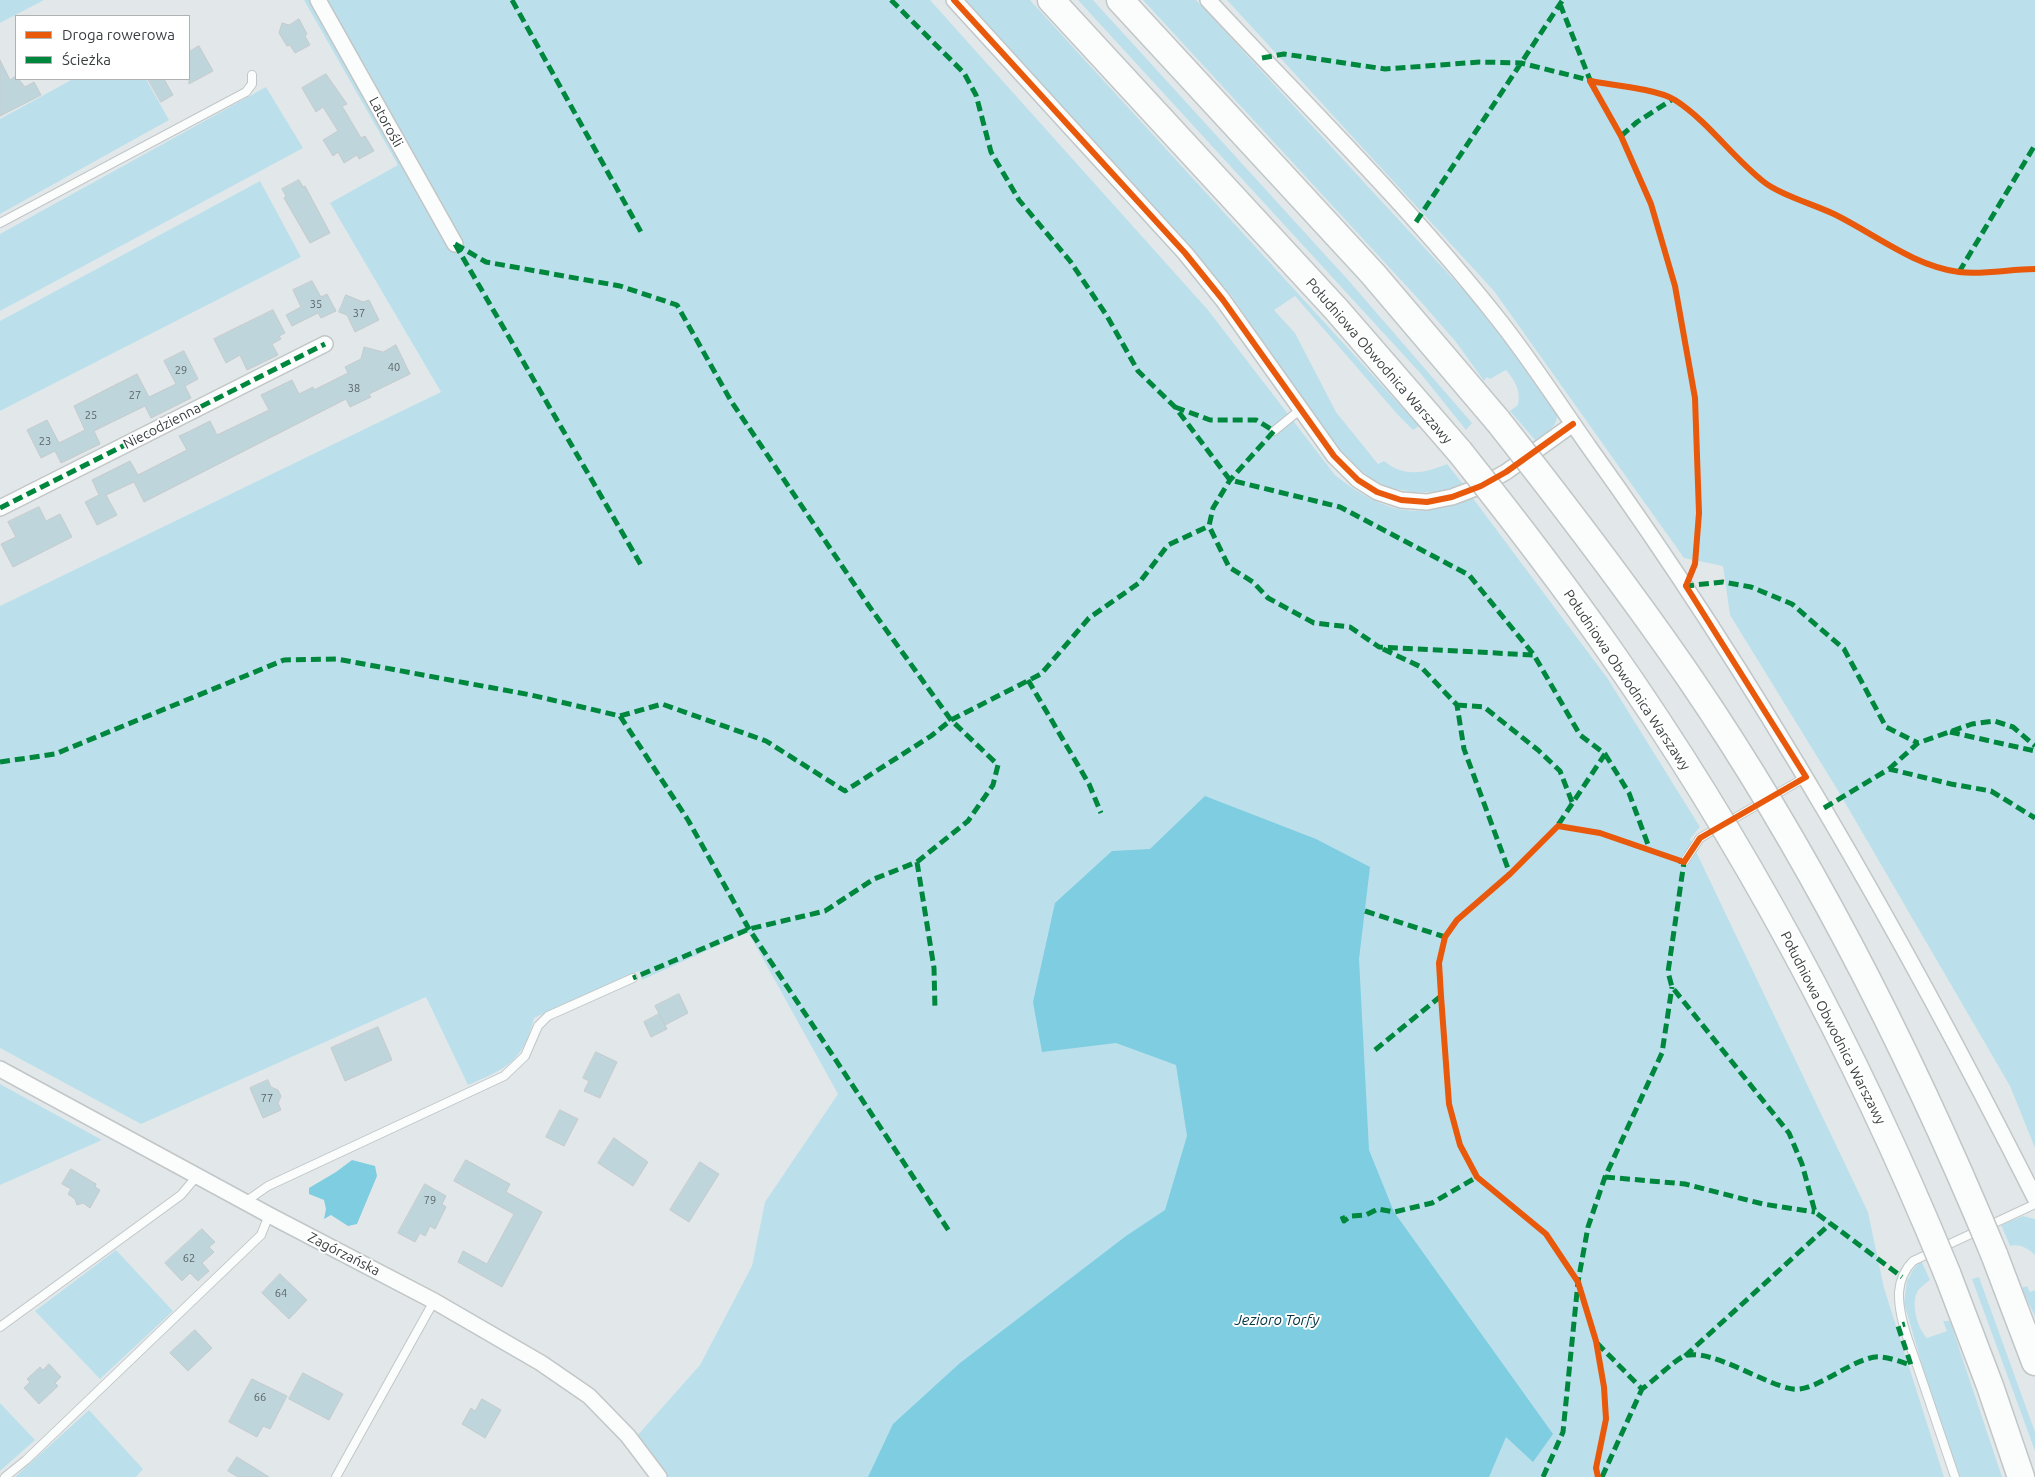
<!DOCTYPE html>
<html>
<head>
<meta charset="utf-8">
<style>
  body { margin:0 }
  #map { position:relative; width:2035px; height:1477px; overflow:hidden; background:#e2e8ea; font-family:Ubuntu,sans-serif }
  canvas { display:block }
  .legend { position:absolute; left:15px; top:15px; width:175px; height:65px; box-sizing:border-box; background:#fff; border:1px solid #b0b2b2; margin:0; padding:6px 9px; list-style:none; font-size:15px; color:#393e3f }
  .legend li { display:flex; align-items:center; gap:10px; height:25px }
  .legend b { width:25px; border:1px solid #b0b2b2 }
</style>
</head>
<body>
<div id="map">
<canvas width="2035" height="1477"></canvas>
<ul class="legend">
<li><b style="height:6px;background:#e8590c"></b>Droga rowerowa</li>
<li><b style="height:6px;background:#00873e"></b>Ścieżka</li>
</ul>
</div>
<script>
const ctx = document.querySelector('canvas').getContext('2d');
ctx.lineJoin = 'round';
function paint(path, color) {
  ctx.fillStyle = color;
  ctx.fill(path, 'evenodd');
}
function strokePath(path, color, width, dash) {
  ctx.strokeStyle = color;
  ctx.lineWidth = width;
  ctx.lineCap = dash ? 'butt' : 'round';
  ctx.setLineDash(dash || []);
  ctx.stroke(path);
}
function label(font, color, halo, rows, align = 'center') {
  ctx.font = font + ' Ubuntu,sans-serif';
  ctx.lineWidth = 4;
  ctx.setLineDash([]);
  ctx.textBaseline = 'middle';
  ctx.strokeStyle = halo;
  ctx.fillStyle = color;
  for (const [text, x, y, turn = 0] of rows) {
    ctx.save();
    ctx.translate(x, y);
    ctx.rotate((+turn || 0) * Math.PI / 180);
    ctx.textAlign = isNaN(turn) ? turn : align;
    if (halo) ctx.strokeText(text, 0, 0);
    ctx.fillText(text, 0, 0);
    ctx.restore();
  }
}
paint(new Path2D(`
  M0 0H44L0 23Z
  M304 0H930L1208 310 1335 475C1382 512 1417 522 1472 497L1608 679 1700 827 1690 839 1868 1212 1884 1288 1944 1477H668L636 1437 700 1365 752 1266 765 1202 838 1094 748 932 642 980 639 971 534 1018C523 1062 507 1068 468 1085L426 997 141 1124 0 1048V606L441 392 330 203 398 165Z
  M964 0H1030L1419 426 1413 430 1398 415 1295 296 1274 310 1295 333 1336 412 1378 464 1384 461C1405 478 1424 473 1447 464L1463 484 1439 492H1413L1390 488 1371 479 1353 464 1332 441 1231 295Z
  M1078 0H1093L1349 281 1472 423 1466 430 1421 374Z
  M1143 0H1196L1469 296 1515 354 1557 413C1558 428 1546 433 1535 440L1510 411 1518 405C1521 390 1515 381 1506 370L1490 379 1487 377 1484 381 1456 342 1422 303Z
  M1227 0H2035V1148L2010 1086 1837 789 1730 615 1723 566 1684 558 1494 291Z
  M73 79H146L169 120 0 214V119Z
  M266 87 303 148 0 311V234Z
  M260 181 301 257 0 411V321Z
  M0 1084 102 1140 0 1185Z
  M2023 1216 2035 1219V1255C2029 1249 2019 1243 2010 1246L2001 1225Z
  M116 1250 173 1311 100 1379 35 1311Z
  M1921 1260 1930 1280C1925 1284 1918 1288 1916 1295 1912 1308 1918 1329 1927 1338L1947 1331 1943 1321H1950L2002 1477H1960L1934 1406 1904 1303 1907 1281 1913 1270Z
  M1979 1277 2035 1432V1451L1972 1279Z
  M2027 1286 2030 1292 2035 1290V1316L2021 1288Z
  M0 1403 35 1440 0 1471Z
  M89 1410 143 1469 136 1477H15Z`), '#bce0eb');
paint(new Path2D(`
  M1205 796 1316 839 1370 867 1359 959 1369 1150 1394 1212 1553 1434 1533 1462 1506 1437 1489 1477H868L893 1424 960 1363 1126 1236 1165 1210 1187 1136 1176 1065 1116 1043 1042 1052 1033 1002 1055 903 1112 851 1150 849Z
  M352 1160 375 1166 377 1176 357 1224 348 1226 331 1215 324 1219 326 1209 324 1200 309 1194V1188L336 1172Z`), '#7ecde1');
const building = new Path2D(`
  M299 19 307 34 305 36 310 45 295 53 290 45 287 46 279 33 282 23 289 25Z
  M199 46 213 71 189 84V52Z
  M0 60 10 80 16 76 25 87 34 82 41 95 0 116Z
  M326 74 347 104 342 106 361 138 365 136 374 151 359 159 357 155 344 163 338 152 333 156 323 140 338 131 323 107 316 112 302 88Z
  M148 79H164L173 95 161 102Z
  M299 180 303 187 305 186 330 233 310 243 284 198 286 196 282 189Z
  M312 281 321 297 327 294 336 311 321 318 318 313 292 326 286 315 301 307 293 290Z
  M346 295 363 302 369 300 379 320 355 332 347 315 339 312Z
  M273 310 285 333 279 336 281 339 272 344 278 355 247 370 240 355 226 363 214 339Z
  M396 345 410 374 369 394 371 397 350 407 346 399 144 502 134 482 106 495 117 515 97 525 85 502 99 495 92 480 130 461 138 475 187 450 179 436 188 432 210 421 217 435 269 410 261 395 292 380 299 394 313 387 314 390 348 373 345 367 361 359 364 347 383 352Z
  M184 351 198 379 185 386 191 398 151 418 145 406 108 424 94 431 100 444 61 463 55 451 41 458 27 430 47 420 59 443 85 430 74 406 117 384 137 374 149 397 176 384 164 361Z
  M39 507 46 521 60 514 72 537 13 567 1 544 16 537 8 522Z
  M679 994 688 1013 665 1025 655 1006Z
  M659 1014 667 1029 651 1037 644 1022Z
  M378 1027 392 1060 345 1081 331 1048Z
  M596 1052 617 1062 600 1098 584 1091 589 1081 583 1078Z
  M268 1080 271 1087 278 1090 281 1096 278 1103 281 1110 263 1118 250 1088Z
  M560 1110 578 1119 564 1146 546 1137Z
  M614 1138 648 1162 633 1186 598 1163Z
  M466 1160 510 1184 506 1192 542 1212 502 1287 458 1262 463 1251 487 1264 514 1214 454 1181Z
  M700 1162 719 1174 689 1222 670 1210Z
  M71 1169 96 1184 95 1187 100 1190 90 1208 83 1203 77 1205 75 1199 68 1194 71 1189 62 1184Z
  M425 1184 446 1196 442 1204 446 1207 435 1229 430 1226 425 1236 420 1233 415 1242 398 1233Z
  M202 1229 215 1242 209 1247 214 1252 202 1263 209 1271 198 1281 190 1273 182 1281 165 1263Z
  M280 1274 307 1300 289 1319 262 1293Z
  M195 1330 212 1348 188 1371 170 1353Z
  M49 1364 61 1377 55 1383 58 1386 39 1404 24 1388 30 1382 27 1379 40 1367 43 1370Z
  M303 1373 343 1394 329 1420 289 1399Z
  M252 1379 287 1396 270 1429 263 1426 257 1437 229 1422Z
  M482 1399 501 1410 485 1438 462 1424 471 1408 475 1411Z
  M237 1457 269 1477H238L228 1471Z`);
paint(building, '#bed5db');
strokePath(building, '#c5cacb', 1);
const lane = new Path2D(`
  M0 223 246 92 252 84V75
  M1274 431 1301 409
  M1684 862 1700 838 1806 777
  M245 1202 268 1186 504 1076 525 1056 538 1026 548 1016 633 978
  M0 1327 181 1195 197 1176
  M5 1477 26 1460 261 1235 269 1215
  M336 1477 434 1301
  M1955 1477C1943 1442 1931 1406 1919 1371 1911 1347 1898 1318 1899 1292 1900 1280 1904 1270 1913 1261L2035 1204`);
const street = new Path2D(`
  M318 0 455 244
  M954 0 1185 253 1223 300 1334 456 1358 480 1377 492 1401 500 1427 502 1452 497 1481 486 1506 472 1573 424
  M1208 0C1305 104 1407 204 1495 315 1529 357 1558 403 1589 447 1759 683 1904 938 2035 1198
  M0 508 325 344
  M0 1069 269 1215 434 1301 541 1363 589 1396 628 1436 659 1477`);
const highway = new Path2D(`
  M1051 0 1336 309 1460 452
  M1120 0 1373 274 1498 421
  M1994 1254 2035 1362
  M1947 1273 1990 1386 2021 1477`);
strokePath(lane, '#c1c6c7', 10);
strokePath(street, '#c1c6c7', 18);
strokePath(highway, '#c1c6c7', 29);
strokePath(lane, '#fbfcfc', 8);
strokePath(street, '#fbfcfc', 15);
strokePath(highway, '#fbfcfc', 26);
const highwayBridge = new Path2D(`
  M1498 421C1565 506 1630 591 1691 680 1813 859 1911 1054 1994 1254
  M1460 452C1511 516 1561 581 1608 648 1745 843 1857 1053 1947 1273`);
strokePath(highwayBridge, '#c1c6c7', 29, []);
strokePath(highwayBridge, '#fbfcfc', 26);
strokePath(new Path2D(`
  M512 0 641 232
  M891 0 964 73 976 95 991 152 1019 200 1070 261 1107 316 1138 371 1175 407 1230 480 1340 507 1469 575 1534 655 1580 735 1605 754 1556 828
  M1560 4 1592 85
  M1262 58 1284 54 1385 69 1480 62 1521 63 1593 81
  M1621 136 1637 122 1673 99
  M1416 222 1562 1
  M455 244 486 262 620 286 677 305 731 401 869 606 951 720 998 765 993 785 968 821 917 862 874 879 825 911 749 929 633 978
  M455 244 641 565
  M1959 272 2035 145
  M1175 407 1210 420H1256L1274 431 1230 480 1213 508 1209 526 1229 567 1253 582 1268 598 1314 623 1350 627 1379 647 1534 655
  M0 508 325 344
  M1686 584V586L1723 582 1751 587 1792 604 1844 649 1886 727 1918 743
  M1383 649 1421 667 1457 705 1464 749 1510 874
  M1028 680 1089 784 1101 813
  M1457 705 1484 707 1538 750 1560 771 1572 802
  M620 716 688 820 749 929 951 1234
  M1950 732 2035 751
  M1605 754 1629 793 1650 850
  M0 762 55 754 284 660 337 659 531 695 620 716 662 704 766 741 845 791 931 736 951 720 1041 674 1089 618 1139 583 1168 545 1209 526
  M1889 769 1918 743 1972 724 1994 721 2013 727 2035 746
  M1824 808 1889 769 1951 784 1991 791 2035 818
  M1679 861 1684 862 1668 972 1672 987 1789 1133 1802 1164 1815 1212 1902 1277
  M917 862 934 968 935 1010
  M1365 911 1445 937
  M1375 1050 1441 996
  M1605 1177 1685 1184 1763 1204 1815 1212
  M1342 1216 1344 1221 1351 1216 1366 1215 1378 1209 1394 1212 1432 1203 1477 1177
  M1597 1343 1642 1389C1652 1382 1675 1360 1684 1356 1710 1347 1765 1385 1793 1389 1816 1393 1857 1354 1881 1357 1891 1358 1901 1362 1911 1365L1898 1326 1905 1324
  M1685 1356 1830 1224
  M1543 1477 1563 1432 1578 1282 1588 1227 1605 1177 1662 1053 1672 987
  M1602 1477 1642 1389`), '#00873e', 5, [10, 5]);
strokePath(new Path2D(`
  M954 0 1185 253 1223 300 1334 456 1358 480 1377 492 1401 500 1427 502 1452 497 1481 486 1506 472 1573 424
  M1590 81 1621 136 1651 204 1675 286 1695 398 1699 513 1695 564 1686 586 1806 777 1700 838 1684 862 1600 833 1558 826 1510 874 1457 920 1445 937 1439 963 1441 996 1449 1104 1460 1145 1477 1177 1546 1234 1578 1282 1596 1341 1604 1387 1606 1419 1596 1468 1598 1477
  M1590 81C1612 85 1657 89 1675 100 1709 122 1732 157 1764 182 1780 195 1816 205 1836 215 1876 235 1914 266 1959 272 1984 275 2010 269 2035 269`), '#e8590c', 6);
label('11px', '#5a6466', null, [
  ["35",316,304],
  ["37",359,313],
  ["40",394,367],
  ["29",181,370],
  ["38",354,388],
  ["27",135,395],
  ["25",91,415],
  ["23",45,441],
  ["77",267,1098],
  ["79",430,1200],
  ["62",189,1258],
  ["64",281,1293],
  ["66",260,1397]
]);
label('14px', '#393e3f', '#fff', [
  ["Latorośli",386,122,61],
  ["Południowa Obwodnica Warszawy",1379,361,49],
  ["Niecodzienna",162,426,-27],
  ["Południowa Obwodnica Warszawy",1627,680,56],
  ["Południowa Obwodnica Warszawy",1833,1028,63],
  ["Zagórzańska",344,1254,27]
]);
label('italic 15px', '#003541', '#fff', [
  ["Jezioro Torfy",1277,1320]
]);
</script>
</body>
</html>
